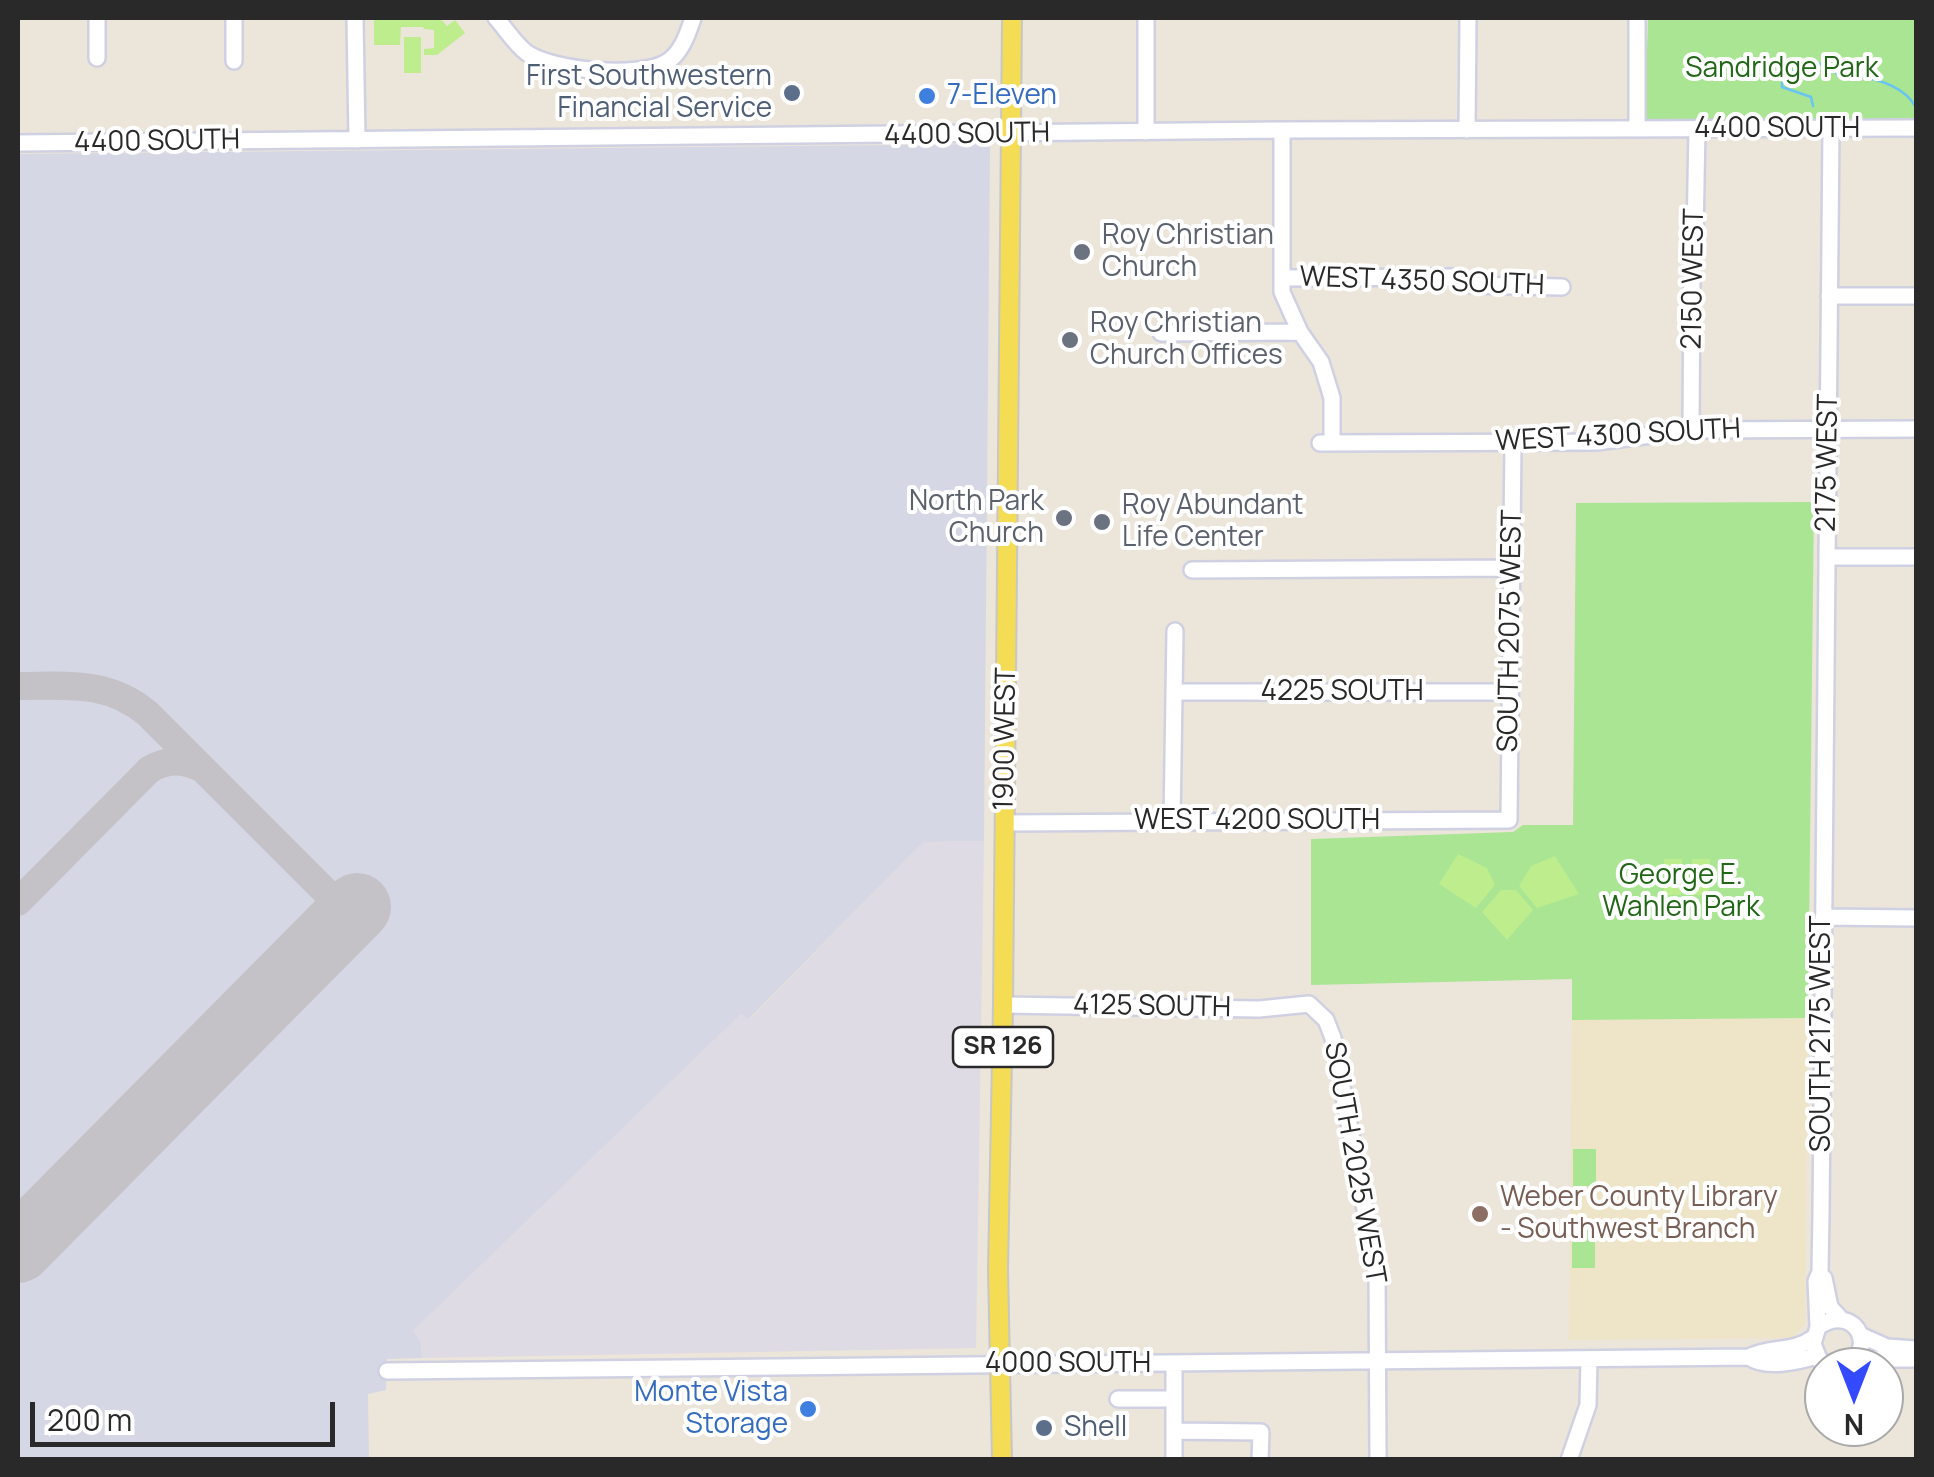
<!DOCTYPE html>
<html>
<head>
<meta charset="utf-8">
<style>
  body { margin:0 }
  #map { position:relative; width:1934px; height:1477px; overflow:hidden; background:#ece5da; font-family:Manrope,sans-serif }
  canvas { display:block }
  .frame { position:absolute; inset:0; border:20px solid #292929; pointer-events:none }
  .north { position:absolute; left:1804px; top:1347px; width:100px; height:100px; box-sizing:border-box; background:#fff; border:2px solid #a9a9a9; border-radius:50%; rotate:180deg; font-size:28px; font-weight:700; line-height:40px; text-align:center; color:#292929 }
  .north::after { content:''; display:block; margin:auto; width:35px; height:45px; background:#334aff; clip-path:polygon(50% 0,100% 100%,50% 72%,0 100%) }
  .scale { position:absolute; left:30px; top:1402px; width:305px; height:45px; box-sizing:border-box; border:5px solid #292929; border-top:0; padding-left:12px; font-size:30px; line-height:35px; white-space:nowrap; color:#292929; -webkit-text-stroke:8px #fff; paint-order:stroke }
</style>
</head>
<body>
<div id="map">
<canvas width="1934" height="1477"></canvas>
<div class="frame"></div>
<div class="north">N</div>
<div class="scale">200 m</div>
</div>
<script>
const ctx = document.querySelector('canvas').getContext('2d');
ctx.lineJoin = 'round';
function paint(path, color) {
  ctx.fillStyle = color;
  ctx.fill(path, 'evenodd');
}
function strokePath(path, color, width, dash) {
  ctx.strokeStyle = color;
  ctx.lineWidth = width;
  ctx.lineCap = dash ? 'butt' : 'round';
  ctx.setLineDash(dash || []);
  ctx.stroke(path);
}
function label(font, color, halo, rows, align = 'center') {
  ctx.font = font + ' Manrope,sans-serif';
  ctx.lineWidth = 8;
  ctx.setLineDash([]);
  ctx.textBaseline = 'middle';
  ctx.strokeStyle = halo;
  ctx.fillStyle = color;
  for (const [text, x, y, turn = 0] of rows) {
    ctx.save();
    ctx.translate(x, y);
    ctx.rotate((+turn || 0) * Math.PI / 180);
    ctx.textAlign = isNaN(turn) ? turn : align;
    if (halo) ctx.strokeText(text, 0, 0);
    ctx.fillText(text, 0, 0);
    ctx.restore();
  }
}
paint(new Path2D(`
  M984 841 976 1348 422 1358 421 1343 412 1332 742 1013 750 1019 923 842Z`), '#dedbe4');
paint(new Path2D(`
  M1808 1018 1805 1324 1792 1338 1569 1340 1572 1020Z`), '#eee5c8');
paint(new Path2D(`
  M990 144 984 841 923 842 749 1019 741 1014 413 1331 421 1343 422 1358 387 1359 386 1390 368 1394 369 1459H18V154Z`), '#d5d7e4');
paint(new Path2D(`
  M1648 18H1916V120L1645 122Z
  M1814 502 1808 1018 1572 1020V979L1311 985V839L1513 832 1523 825H1573L1576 503Z
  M1573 1149H1596V1186H1573Z
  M1572 1230H1595V1268H1572Z`), '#a9e593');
paint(new Path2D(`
  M374 18H440L447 26 455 20 465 33 437 55H424V49L434 48V30L424 29 423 27H401L400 45H374Z
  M404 37H421V73H404Z
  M1458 854 1487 868 1495 885 1476 908 1439 884Z
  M1555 856 1579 894 1537 908 1519 886 1531 866Z
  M1664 859H1682L1681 895H1664Z
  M1692 859H1710L1709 895H1692Z
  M1501 890H1516L1533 910 1507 940 1482 912Z`), '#beed8e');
strokePath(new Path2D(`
  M1862 77C1881 80 1905 88 1915 106
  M1813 106 1811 97 1782 87V83L1789 79 1792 71C1808 65 1828 57 1838 76L1843 78 1860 77 1861 70`), '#68c4f3', 2.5);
strokePath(new Path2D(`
  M18 686C66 686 108 680 148 714L349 915
  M18 902 149 770C166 759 182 759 201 768`), '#c4c2c7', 28);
strokePath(new Path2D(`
  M18 1249 357 907`), '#c4c2c7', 68);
const minor = new Path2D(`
  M97 18V58
  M355 18 357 140
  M496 18C506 29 515 44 527 53 553 71 638 78 665 63 681 55 688 33 693 18
  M234 61V18
  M1637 129V18
  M1282 130V292L1300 332 1321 362 1332 398V443
  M1467 130 1468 18
  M1146 132V18
  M18 143 1282 130 1916 128
  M1282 278 1452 277 1472 285 1562 287
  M1829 296H1916
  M1161 333 1300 332
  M1691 430 1692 269 1695 236 1697 129
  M1320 443 1596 442 1691 430 1916 429
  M1827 557H1916
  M1192 570 1512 568
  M1174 692H1510
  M1172 822 1175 631
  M1005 823 1509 820 1513 442
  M1823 917 1916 918
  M1003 1005 1259 1009 1309 1004 1326 1020 1333 1038 1377 1274 1378 1460
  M1824 1278 1830 1307 1841 1319
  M1818 1327 1816 1281 1820 1272 1821 1213 1831 129
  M1860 1335 1887 1347 1916 1349
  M1749 1357C1765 1369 1797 1362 1816 1356
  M1855 1359H1916
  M1837 1367 1820 1361 1813 1344 1818 1327C1857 1300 1882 1356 1838 1367
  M387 1371 1749 1357C1770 1346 1793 1353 1813 1338
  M1118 1399H1174
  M1174 1431 1261 1432 1260 1460
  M1174 1460V1363
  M1569 1460 1588 1405 1589 1359`);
const major = new Path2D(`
  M1002 1460 998 1270 1003 1005 1012 18`);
strokePath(minor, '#cfd1e2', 20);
strokePath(major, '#c7c7c7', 22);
strokePath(minor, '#fff', 15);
strokePath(major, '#f5dc55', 18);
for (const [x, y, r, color] of [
  [792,93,10,"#5c6f8a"],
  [927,96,10,"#3f7fe0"],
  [1082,252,10,"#6b7280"],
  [1070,340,10,"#6b7280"],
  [1064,518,10,"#6b7280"],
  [1102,522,10,"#6b7280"],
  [1480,1214,10,"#8d6e63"],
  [808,1409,10,"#3f7fe0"],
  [1044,1428,10,"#5c6f8a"]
]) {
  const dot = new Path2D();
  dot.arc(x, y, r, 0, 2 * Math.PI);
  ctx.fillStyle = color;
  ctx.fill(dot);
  strokePath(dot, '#fff', 4);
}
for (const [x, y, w] of [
  [1003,1047,100]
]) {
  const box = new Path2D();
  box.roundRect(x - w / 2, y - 20, w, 40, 8);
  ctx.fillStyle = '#fff';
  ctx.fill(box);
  strokePath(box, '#292929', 2.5);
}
label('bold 25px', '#292929', null, [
  ["SR 126",1003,1047]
]);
label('28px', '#226717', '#fff', [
  ["Sandridge Park",1782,69],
  ["George E.",1681,876],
  ["Wahlen Park",1681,908]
]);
label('28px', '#4e5e75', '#fff', [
  ["First Southwestern",772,77],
  ["Financial Service",772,109],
  ["Shell",1064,1428,"left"]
], 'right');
label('28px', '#366cbe', '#fff', [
  ["7-Eleven",947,96],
  ["Monte Vista",788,1393,"right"],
  ["Storage",788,1425,"right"]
], 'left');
label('28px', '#292929', '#fff', [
  ["4400 SOUTH",1777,129],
  ["4400 SOUTH",967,135,-1],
  ["4400 SOUTH",157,142,-1],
  ["2150 WEST",1694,279,-89],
  ["WEST 4350 SOUTH",1422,282,2],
  ["WEST 4300 SOUTH",1618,436,-3],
  ["2175 WEST",1828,463,-89],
  ["SOUTH 2075 WEST",1511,631,-89],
  ["4225 SOUTH",1342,692],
  ["1900 WEST",1006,739,-89],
  ["WEST 4200 SOUTH",1257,821],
  ["4125 SOUTH",1152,1007,1],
  ["SOUTH 2175 WEST",1822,1034,-90],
  ["SOUTH 2025 WEST",1354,1163,80],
  ["4000 SOUTH",1068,1364]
]);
label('28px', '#5b616d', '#fff', [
  ["Roy Christian",1102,236],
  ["Church",1102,268],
  ["Roy Christian",1090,324],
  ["Church Offices",1090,356],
  ["North Park",1044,502,"right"],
  ["Church",1044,534,"right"],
  ["Roy Abundant",1122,506],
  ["Life Center",1122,538]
], 'left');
label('28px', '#785e54', '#fff', [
  ["Weber County Library",1500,1198],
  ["- Southwest Branch",1500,1230]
], 'left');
</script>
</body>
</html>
